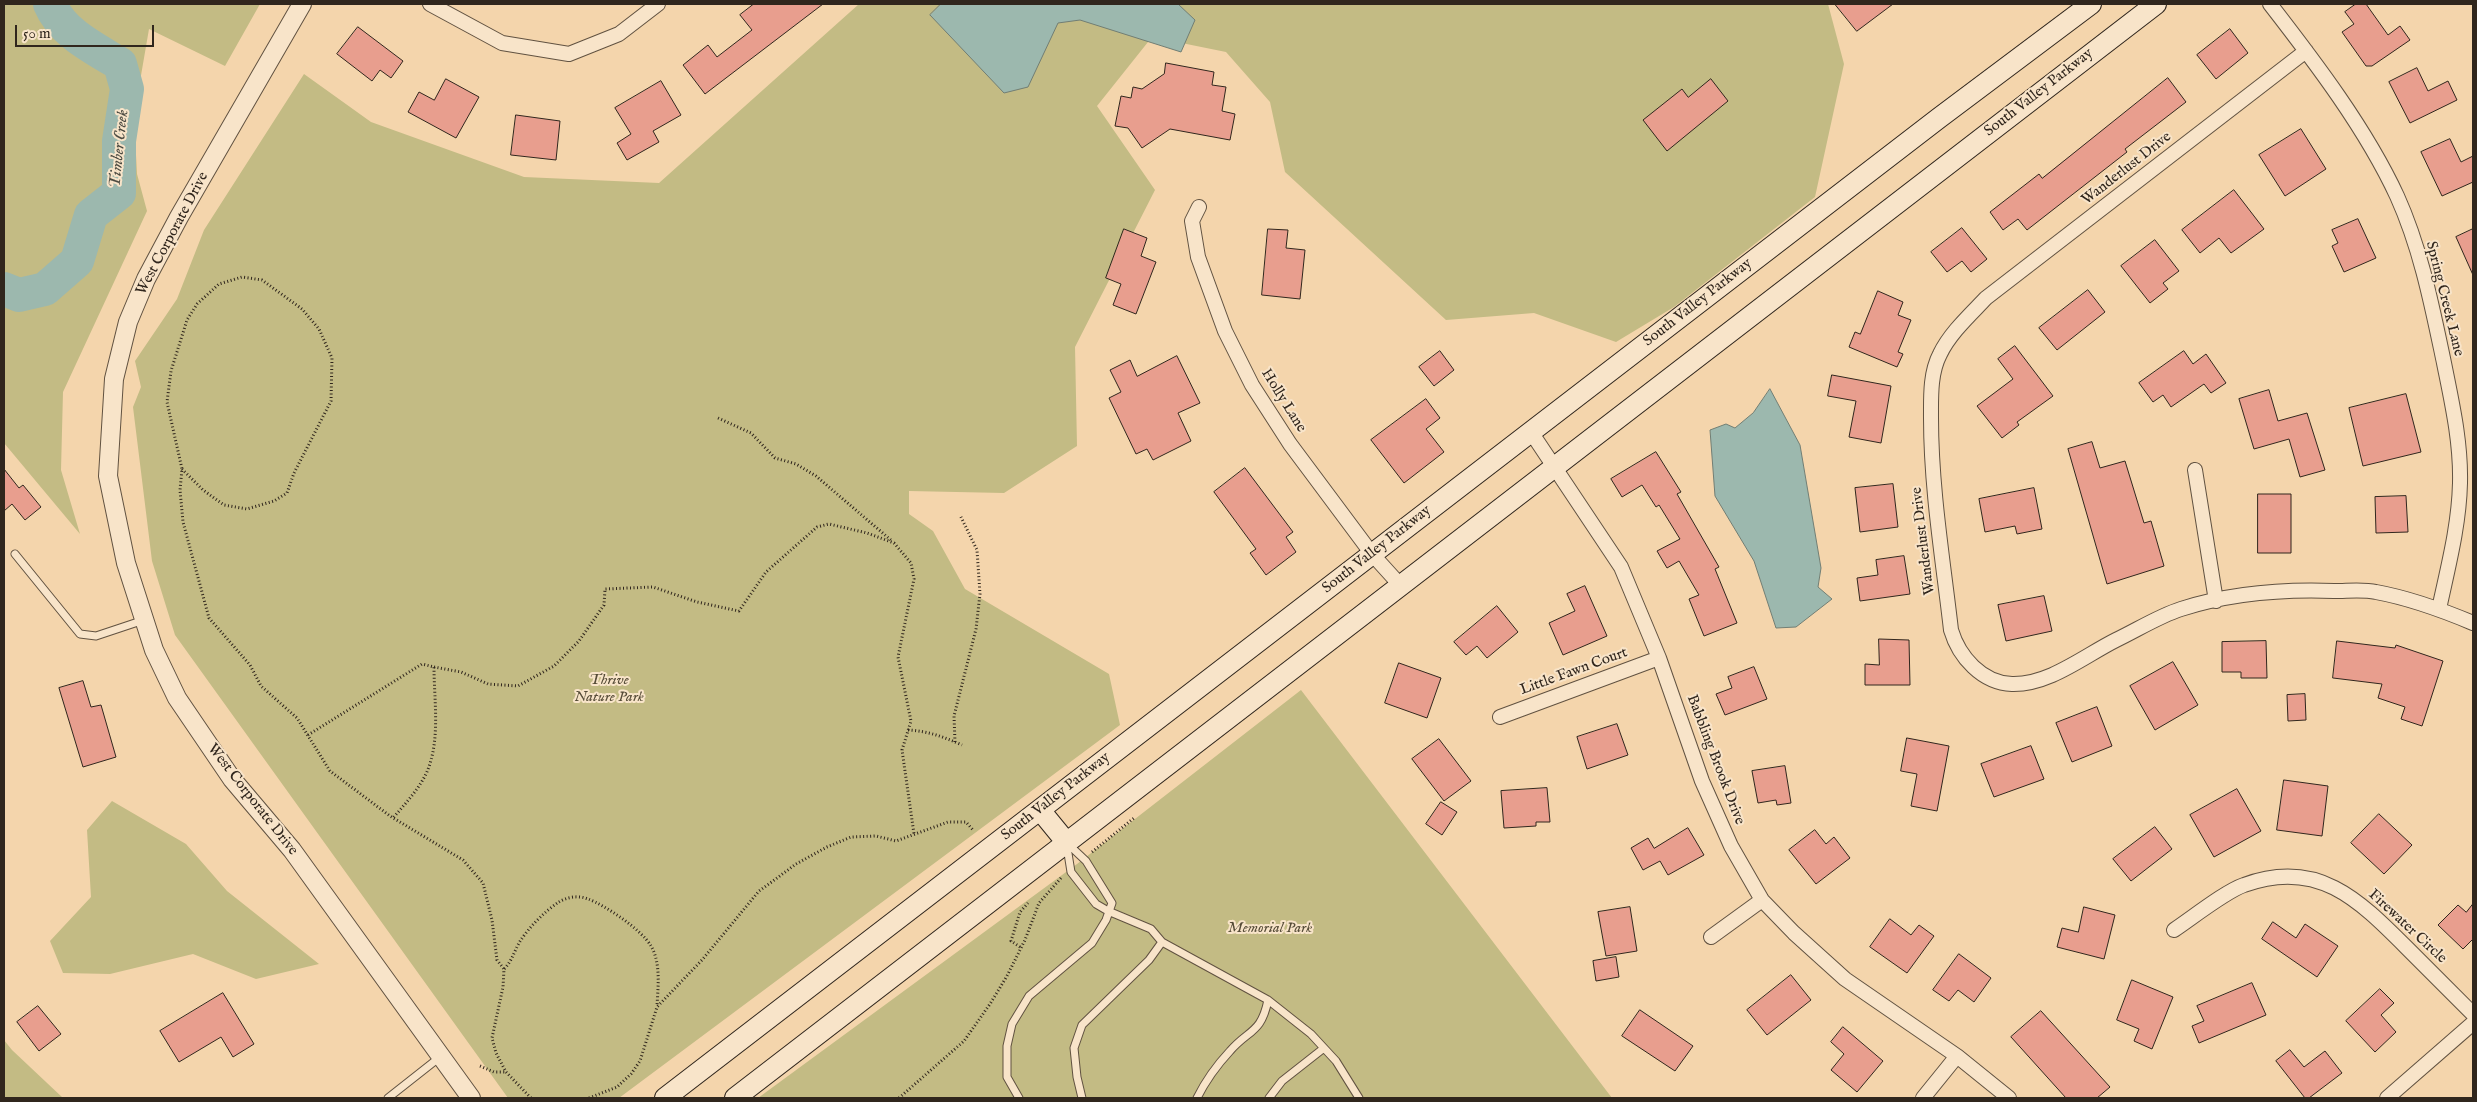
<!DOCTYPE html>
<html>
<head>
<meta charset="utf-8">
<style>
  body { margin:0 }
  #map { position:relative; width:2477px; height:1102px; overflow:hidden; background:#f4d5ac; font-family:"IM FELL English",serif }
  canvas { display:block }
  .frame { position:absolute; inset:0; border:5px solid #30261d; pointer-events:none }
  .scale { position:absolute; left:15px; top:25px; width:139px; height:22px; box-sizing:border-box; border:2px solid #30261d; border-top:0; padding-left:6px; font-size:15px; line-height:18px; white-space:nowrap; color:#30261d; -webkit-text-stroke:4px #f8e4c9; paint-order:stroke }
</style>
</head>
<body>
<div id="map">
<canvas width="2477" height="1102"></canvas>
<div class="frame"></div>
<div class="scale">50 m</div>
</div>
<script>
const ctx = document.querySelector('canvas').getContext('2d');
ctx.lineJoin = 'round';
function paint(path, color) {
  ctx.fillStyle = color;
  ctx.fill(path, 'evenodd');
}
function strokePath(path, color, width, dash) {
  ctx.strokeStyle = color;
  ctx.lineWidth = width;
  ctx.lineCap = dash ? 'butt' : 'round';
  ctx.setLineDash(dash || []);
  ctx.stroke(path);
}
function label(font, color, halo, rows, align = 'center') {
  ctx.font = font + ' "IM FELL English",serif';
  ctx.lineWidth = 4;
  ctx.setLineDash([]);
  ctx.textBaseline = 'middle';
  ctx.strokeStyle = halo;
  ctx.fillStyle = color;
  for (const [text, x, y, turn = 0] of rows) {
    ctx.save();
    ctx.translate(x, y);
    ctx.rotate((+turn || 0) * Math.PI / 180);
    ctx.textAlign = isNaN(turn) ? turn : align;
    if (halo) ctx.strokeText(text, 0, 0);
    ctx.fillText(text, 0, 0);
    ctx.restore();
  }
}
paint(new Path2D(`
  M4 4H260L225 66 149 29 134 116 137 174 147 211 63 392 61 470 80 534 4 443Z
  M859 4H1828L1844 64 1815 197 1674 307 1616 342 1534 313 1446 320 1285 172 1270 102 1226 52 1152 37 1097 106 1155 190 1075 347 1077 446 1004 493 909 491V514L933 531 965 589 1109 674 1120 725 619 1098H508L175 635 152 561 133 407 141 387 135 361 177 299 204 230 304 74 371 122 524 177 659 183Z
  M1301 690 1612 1098H758L1077 864Z
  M112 801 186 844 227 891 319 964 256 979 193 954 110 974 63 973 50 941 91 897 87 830Z
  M4 1040 12 1050 63 1098H4Z`), '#c3bb84');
const water = new Path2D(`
  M941 4H1178L1195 20 1181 52 1080 20 1058 23 1028 87 1004 93 930 15Z
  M1770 389 1800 445 1821 568 1818 587 1832 599 1796 627 1776 628 1754 561 1715 496 1710 430 1726 424 1735 428 1753 413Z`);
paint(water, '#9cb8ae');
strokePath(water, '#717e74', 1);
strokePath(new Path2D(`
  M4 289 19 295 45 289 77 261 91 215 119 193V141L127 89 120 64C94 48 62 33 50 4`), '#9cb8ae', 34);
const building = new Path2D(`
  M754 4H823L705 94 683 65 708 45 717 57 752 30 740 15Z
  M1835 4H1893L1857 31Z
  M2356 4H2366L2388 35 2400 26 2410 40 2372 66H2366L2342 32 2354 24 2345 12Z
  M358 27 403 61 391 78 380 70 372 81 337 54Z
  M2230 29 2248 53 2216 79 2197 55Z
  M1166 63 1214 72 1212 85 1226 87 1222 111 1235 114 1230 140 1170 129 1142 148 1128 128 1115 126 1121 96 1131 98 1133 87 1142 89 1164 74Z
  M2417 68 2428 91 2448 81 2457 100 2410 123 2389 82Z
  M2168 78 2186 102 2125 149 2127 152 2027 230 2018 219 2003 230 1990 212 2039 174 2042 178Z
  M446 79 479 97 456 138 408 112 419 92 434 100Z
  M1711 79 1728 101 1667 151 1643 120 1682 89 1688 97Z
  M661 81 681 115 653 131 659 142 627 160 617 143 631 134 615 108Z
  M516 115 560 121 556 160 511 155Z
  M2301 129 2326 169 2285 196 2259 155Z
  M2450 139 2461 162 2473 156V182L2442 196 2421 152Z
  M2234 190 2264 229 2231 253 2219 238 2200 253 2182 230Z
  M2358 219 2376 258 2344 272 2332 246 2338 243 2332 230Z
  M1962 228 1987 259 1971 272 1962 261 1947 272 1931 252Z
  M1124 229 1147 238 1141 256 1156 262 1136 314 1113 305 1121 284 1106 278Z
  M1268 229 1288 230 1286 248 1305 250 1300 299 1262 295Z
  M2473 229V275L2456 237Z
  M2155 240 2179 271 2163 283 2168 289 2150 303 2121 266Z
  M2088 290 2105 312 2057 350 2039 328Z
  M1878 291 1903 302 1898 315 1911 320 1898 352 1903 354 1897 367 1849 347 1855 332 1860 334Z
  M2015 346 2053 396 2017 422 2019 425 2002 438 1977 406 2013 379 1998 359Z
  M1440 351 1454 370 1434 386 1419 367Z
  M2184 351 2193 364 2206 354 2226 383 2211 393 2204 384 2171 407 2163 395 2153 402 2139 383Z
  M1177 356 1200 403 1178 413 1191 441 1153 460 1147 449 1136 454 1109 398 1121 392 1110 370 1130 360 1137 376Z
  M1832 375 1891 386 1881 443 1849 437 1856 401 1828 396Z
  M2269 390 2278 421 2307 413 2325 470 2300 477 2289 439 2254 449 2239 399Z
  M2406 394 2421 452 2363 466 2349 408Z
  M1426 399 1440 418 1426 429 1444 452 1404 483 1371 440Z
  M2092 442 2100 468 2125 461 2144 523 2151 521 2164 566 2107 584 2068 449Z
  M1656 452 1681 492 1677 494 1719 567 1715 569 1737 623 1704 636 1689 599 1699 595 1679 561 1667 568 1657 551 1680 539 1659 505 1656 507 1642 485 1622 497 1611 479Z
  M1245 468 1293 532 1286 537 1296 552 1266 575 1250 553 1256 549 1214 492Z
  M4 469 19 488 23 485 41 507 25 520 12 504 4 511Z
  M1893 484 1898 527 1860 532 1855 488Z
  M2034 488 2042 529 2017 534 2015 526 1985 532 1979 499Z
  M2258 494H2291V553H2258Z
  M2406 496 2408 532 2376 533 2375 497Z
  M1904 556 1910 594 1860 601 1857 578 1878 575 1876 560Z
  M1585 586 1607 636 1563 655 1549 623 1575 611 1567 594Z
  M2044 596 2052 631 2006 641 1998 605Z
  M1497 606 1518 632 1487 658 1477 646 1466 655 1454 642Z
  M1879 639 1909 640 1910 685H1865V664L1879 665Z
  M2266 641 2267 678H2241V672H2222V642Z
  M2337 641 2395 648 2396 645 2443 661 2422 726 2401 719 2405 707 2378 698 2382 684 2333 678Z
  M2173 662 2198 705 2155 730 2130 686Z
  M1399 663 1441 678 1427 718 1385 703Z
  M1754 667 1767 699 1725 715 1716 694 1732 688 1728 677Z
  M83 681 91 707 101 705 116 757 83 767 59 688Z
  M2305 694 2306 720 2288 721 2287 695Z
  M2097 707 2112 746 2072 762 2056 723Z
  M1617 724 1628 755 1587 769 1577 737Z
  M1907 738 1949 746 1937 811 1911 806 1917 774 1901 771Z
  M1439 739 1471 781 1444 801 1412 759Z
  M2031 746 2044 779 1994 797 1981 764Z
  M1785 766 1791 803 1777 805 1776 800 1758 803 1752 771Z
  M2284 780 2328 786 2322 836 2277 830Z
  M1547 788 1550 822H1536V826L1504 828 1501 791Z
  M2237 789 2261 831 2214 857 2190 815Z
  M1441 802 1457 812 1442 835 1426 824Z
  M2379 814 2412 845 2384 874 2351 843Z
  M2155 827 2172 849 2131 881 2113 859Z
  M1688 828 1704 855 1668 875 1660 861 1643 870 1631 848 1648 838 1654 848Z
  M1815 830 1826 844 1834 837 1850 858 1816 884 1789 850Z
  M2473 904V939L2463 949 2438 925 2458 905 2466 912Z
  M1630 907 1637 951 1606 956 1598 912Z
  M2084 907 2115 915 2104 959 2057 947 2062 928 2078 932Z
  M1890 919 1911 935 1919 925 1934 936 1907 973 1870 947Z
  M2273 922 2296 938 2305 924 2338 946 2317 977 2262 939Z
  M1959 954 1991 978 1974 1002 1958 990 1949 1001 1933 990Z
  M1616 957 1619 977 1596 981 1593 961Z
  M1791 975 1811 1000 1767 1035 1747 1010Z
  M2132 980 2173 997 2152 1049 2134 1041 2139 1029 2117 1020Z
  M2252 983 2266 1015 2199 1043 2192 1026 2204 1021 2197 1006Z
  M2380 989 2394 1003 2381 1015 2396 1032 2375 1052 2346 1021Z
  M223 993 254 1044 233 1057 221 1037 179 1062 160 1031Z
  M38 1006 61 1034 39 1051 17 1022Z
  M1640 1010 1693 1046 1675 1071 1622 1036Z
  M2041 1011 2110 1087 2097 1098H2066L2011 1037Z
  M1843 1027 1883 1061 1857 1092 1831 1070 1844 1054 1831 1042Z
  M2290 1050 2304 1067 2325 1051 2342 1073 2309 1098H2305L2276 1061Z`);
paint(building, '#e89e8e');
strokePath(building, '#30261d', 1);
const service = new Path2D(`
  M15 554 80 634 96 636 144 620
  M1067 847 1071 872 1096 904 1108 911 1151 929 1162 942 1149 960 1082 1025 1074 1048 1077 1077 1082 1098
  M1162 942 1268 1000C1261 1034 1249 1029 1230 1051 1216 1066 1206 1080 1197 1098
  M1268 1000 1311 1034 1336 1061 1359 1098
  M388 1098 440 1057
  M1019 1098 1007 1077V1046L1012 1024 1029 996 1092 943 1106 920 1112 903 1086 861 1068 844
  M1269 1098 1282 1081 1324 1048`);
const minor = new Path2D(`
  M430 4 502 43 569 54 619 34 658 4
  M2270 4C2315 62 2366 129 2397 196 2421 249 2432 306 2444 363 2452 403 2461 442 2460 483 2459 526 2448 567 2439 609
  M2306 51 1986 298C1970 315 1950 333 1940 354 1930 373 1931 397 1931 418 1931 489 1943 560 1951 630 1959 657 1982 683 2012 684 2049 685 2084 656 2116 640 2137 630 2159 616 2181 609 2231 593 2282 589 2334 591 2348 591 2363 589 2376 592 2409 598 2442 610 2473 623
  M1199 207 1192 221 1198 257 1225 331 1252 385 1290 444 1372 554 1401 586
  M1531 432 1621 567 1659 658 1702 781 1731 846 1762 900 1794 933 1845 979 1957 1056 2009 1098
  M2195 470 2216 601
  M1500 717 1659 658
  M2174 930C2192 918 2226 891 2244 885 2317 858 2358 899 2406 947 2428 969 2451 992 2473 1014
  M1711 937 1762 900
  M1923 1098 1957 1056
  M2387 1098 2473 1023`);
const tertiary = new Path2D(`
  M302 4 179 217 146 279 128 322 114 379 108 476 126 563 154 650 177 698 232 779 292 850 471 1098`);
const secondary = new Path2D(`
  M1040 810 1067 843
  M665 1098 1939 118 2091 4
  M735 1098 2156 4`);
strokePath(service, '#615241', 9);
strokePath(minor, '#615241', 16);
strokePath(tertiary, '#615241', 20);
strokePath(secondary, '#30261d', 22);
strokePath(new Path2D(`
  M718 418 751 433 775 458 796 464 816 476 892 541
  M182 469 203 490 224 505 247 509 274 501 287 493 294 473 331 401 332 358 319 329 302 309 262 280 242 277 219 284 197 304 187 320 171 371 167 402 182 469 180 490 183 522 209 618 250 665 261 686 297 718 330 771 390 816 463 860 483 883 492 920 497 960 504 969
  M434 667 461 672 488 684 518 686 554 666 579 641 604 605 605 589 653 587 697 602 739 611 766 572 817 527 829 524 867 533 894 543 911 563 914 579 898 657 911 721 902 750 914 834
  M908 730C928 731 944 737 962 745
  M308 735 422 664 434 667C434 702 441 741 426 774 418 790 405 804 393 818
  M955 742 954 716 976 629 980 594 977 550 960 515
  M1092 852 1134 818
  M1020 947 1011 941 1020 912 1028 903
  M480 1066 494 1072H506
  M531 1098 506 1072 496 1053 492 1038 503 987 504 969C512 961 514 952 519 943 528 928 545 911 559 902 567 897 578 895 588 899 605 905 642 930 651 946 661 963 658 987 657 1006
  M589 1098 617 1087 631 1074 640 1061 657 1007 702 960 759 891 773 881 796 864 827 847 851 837 876 836 896 841 948 822H966L973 830
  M899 1098 964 1041 990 1004 1007 976 1025 940 1039 903 1061 878`), '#30261d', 3, [1, 2.5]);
strokePath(service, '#f8e4c9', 7);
strokePath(minor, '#f8e4c9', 14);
strokePath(tertiary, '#f8e4c9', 18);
strokePath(secondary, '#f8e4c9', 20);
label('15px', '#30261d', '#f8e4c9', [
  ["South Valley Parkway",2039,93,-38],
  ["Wanderlust Drive",2127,169,-38],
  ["West Corporate Drive",173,234,-62],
  ["Spring Creek Lane",2444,299,76],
  ["South Valley Parkway",1698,303,-38],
  ["Holly Lane",1283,401,58],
  ["Wanderlust Drive",1924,541,-97],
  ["South Valley Parkway",1377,550,-38],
  ["Little Fawn Court",1574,672,-20],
  ["Babbling Brook Drive",1715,760,69],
  ["South Valley Parkway",1056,797,-38],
  ["West Corporate Drive",252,800,52],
  ["Firewater Circle",2407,927,43]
]);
label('italic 15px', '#554b37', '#f8e4c9', [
  ["Thrive",609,681],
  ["Nature Park",609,698],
  ["Memorial Park",1270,929]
]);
label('italic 16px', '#4b4a41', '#f8e4c9', [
  ["Timber Creek",120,149,-84]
]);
</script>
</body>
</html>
